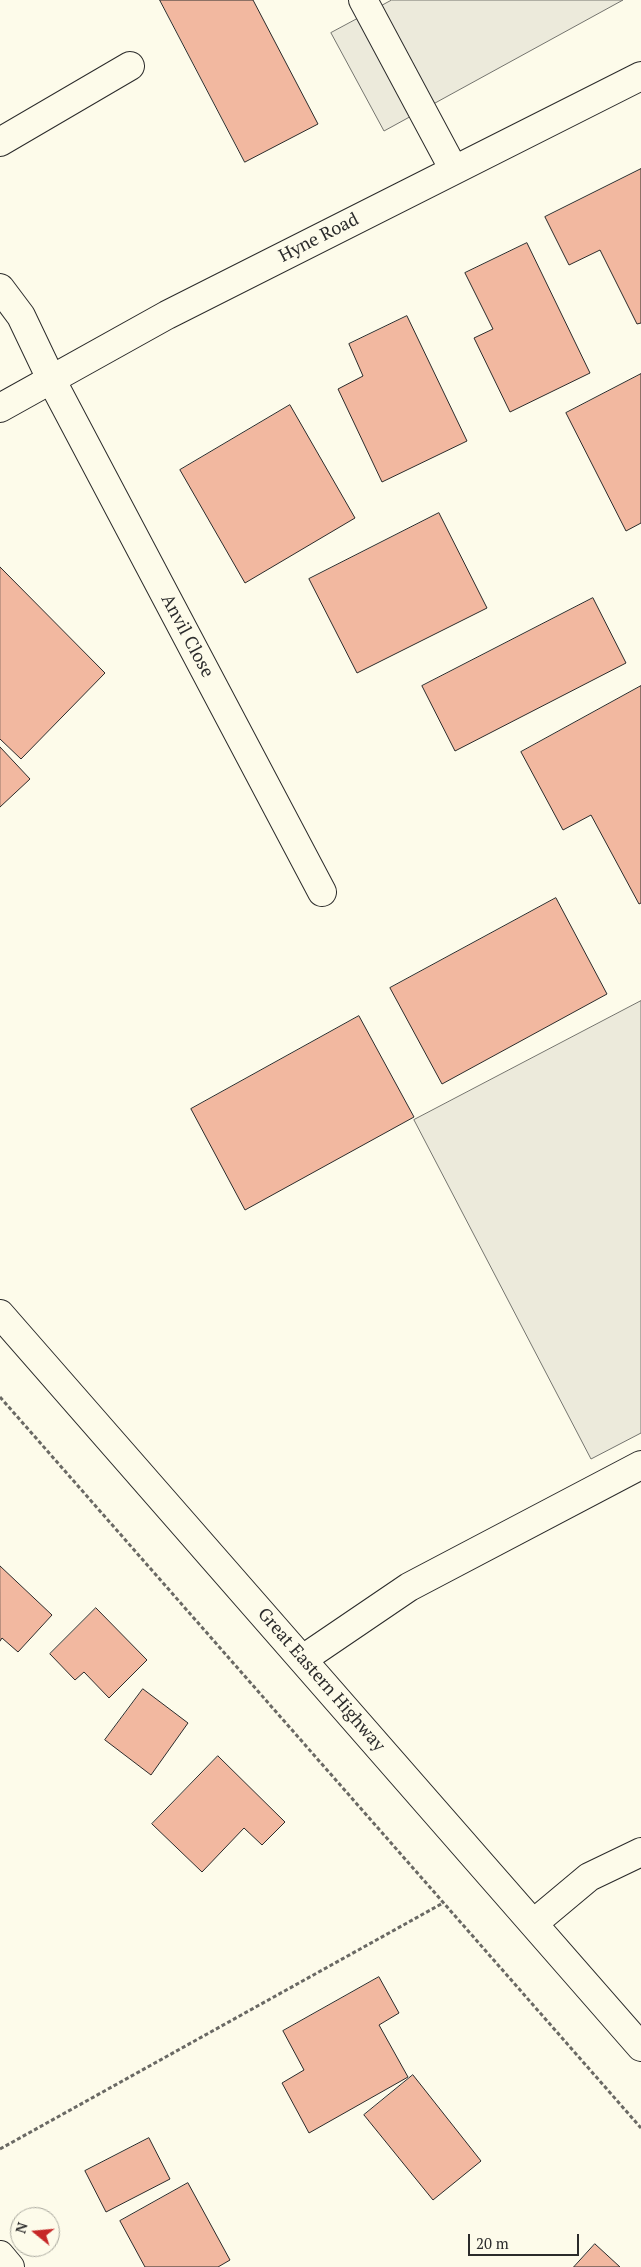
<!DOCTYPE html>
<html>
<head>
<meta charset="utf-8">
<style>
  body { margin:0 }
  #map { position:relative; width:641px; height:2267px; overflow:hidden; background:#fdfbea; font-family:"PT Serif",serif }
  canvas { display:block }
  .north { position:absolute; left:10px; top:2207px; width:50px; height:50px; box-sizing:border-box; background:#fdfbea; border:1px solid #a9a89e; border-radius:50%; rotate:287deg; font-size:14px; font-weight:700; line-height:20px; text-align:center; color:#2b2b2b }
  .north::after { content:''; display:block; margin:auto; width:18px; height:22px; background:#c62828; clip-path:polygon(50% 0,100% 100%,50% 72%,0 100%) }
  .scale { position:absolute; left:468px; top:2234px; width:111px; height:22px; box-sizing:border-box; border:2px solid #2b2b2b; border-top:0; padding-left:6px; font-size:15px; line-height:18px; white-space:nowrap; color:#2b2b2b; -webkit-text-stroke:4px #fdfbea; paint-order:stroke }
</style>
</head>
<body>
<div id="map">
<canvas width="641" height="2267"></canvas>
<div class="north">N</div>
<div class="scale">20 m</div>
</div>
<script>
const ctx = document.querySelector('canvas').getContext('2d');
ctx.lineJoin = 'round';
function paint(path, color) {
  ctx.fillStyle = color;
  ctx.fill(path, 'evenodd');
}
function strokePath(path, color, width, dash) {
  ctx.strokeStyle = color;
  ctx.lineWidth = width;
  ctx.lineCap = dash ? 'butt' : 'round';
  ctx.setLineDash(dash || []);
  ctx.stroke(path);
}
function label(font, color, halo, rows, align = 'center') {
  ctx.font = font + ' "PT Serif",serif';
  ctx.lineWidth = 4;
  ctx.setLineDash([]);
  ctx.textBaseline = 'middle';
  ctx.strokeStyle = halo;
  ctx.fillStyle = color;
  for (const [text, x, y, turn = 0] of rows) {
    ctx.save();
    ctx.translate(x, y);
    ctx.rotate((+turn || 0) * Math.PI / 180);
    ctx.textAlign = isNaN(turn) ? turn : align;
    if (halo) ctx.strokeText(text, 0, 0);
    ctx.fillText(text, 0, 0);
    ctx.restore();
  }
}
const parking = new Path2D(`
  M392 0H623L384 131 331 33Z
  M641 1001V1433L591 1459 414 1120Z`);
paint(parking, '#eceadb');
strokePath(parking, '#74746e', 1);
const building = new Path2D(`
  M160 0H253L318 124 245 162Z
  M641 169V323L637 324 600 250 569 265 545 217Z
  M527 243 590 373 510 412 474 338 493 329 465 273Z
  M407 316 467 441 382 482 338 389 363 376 349 344Z
  M641 374V523L626 531 566 413Z
  M290 405 355 518 245 583 180 470Z
  M439 513 487 608 357 673 309 579Z
  M0 567 105 673 21 759 0 739Z
  M593 598 626 663 455 751 422 686Z
  M641 686V903L639 904 591 815 563 830 521 752Z
  M0 747 30 779 0 807Z
  M556 898 607 994 442 1084 390 988Z
  M359 1016 414 1117 245 1210 191 1109Z
  M0 1566 52 1615 18 1652 2 1638 0 1641Z
  M96 1608 147 1660 109 1698 84 1672 75 1680 50 1654Z
  M143 1689 188 1723 151 1775 105 1740Z
  M218 1756 285 1822 262 1845 244 1828 202 1872 152 1824Z
  M379 1977 399 2013 379 2025 408 2077 309 2133 282 2083 304 2070 283 2031Z
  M413 2075 481 2161 433 2200 364 2115Z
  M149 2138 170 2179 106 2212 85 2171Z
  M188 2183 230 2260 218 2267H145L120 2221Z
  M595 2244 620 2267H574Z`);
paint(building, '#f2b8a0');
strokePath(building, '#2b2b2b', 1);
const minor = new Path2D(`
  M363 0 454 170
  M0 142 130 66
  M0 288 21 316 52 381 322 892
  M0 408 167 315 641 76
  M303 1659 409 1587 641 1465
  M534 1923 589 1877 641 1852
  M0 2255 10 2267`);
const highway = new Path2D(`
  M0 1314 641 2047`);
strokePath(minor, '#2b2b2b', 30);
strokePath(highway, '#2b2b2b', 30);
strokePath(new Path2D(`
  M0 1397 641 2128
  M0 2149 443 1903`), '#6a6964', 3, [4, 2.5]);
strokePath(minor, '#fdfbea', 28);
strokePath(highway, '#fdfbea', 28);
label('18px', '#2b2b2b', '#fdfbea', [
  ["Hyne Road",319,238,-27],
  ["Anvil Close",187,636,62],
  ["Great Eastern Highway",321,1680,49]
]);
</script>
</body>
</html>
